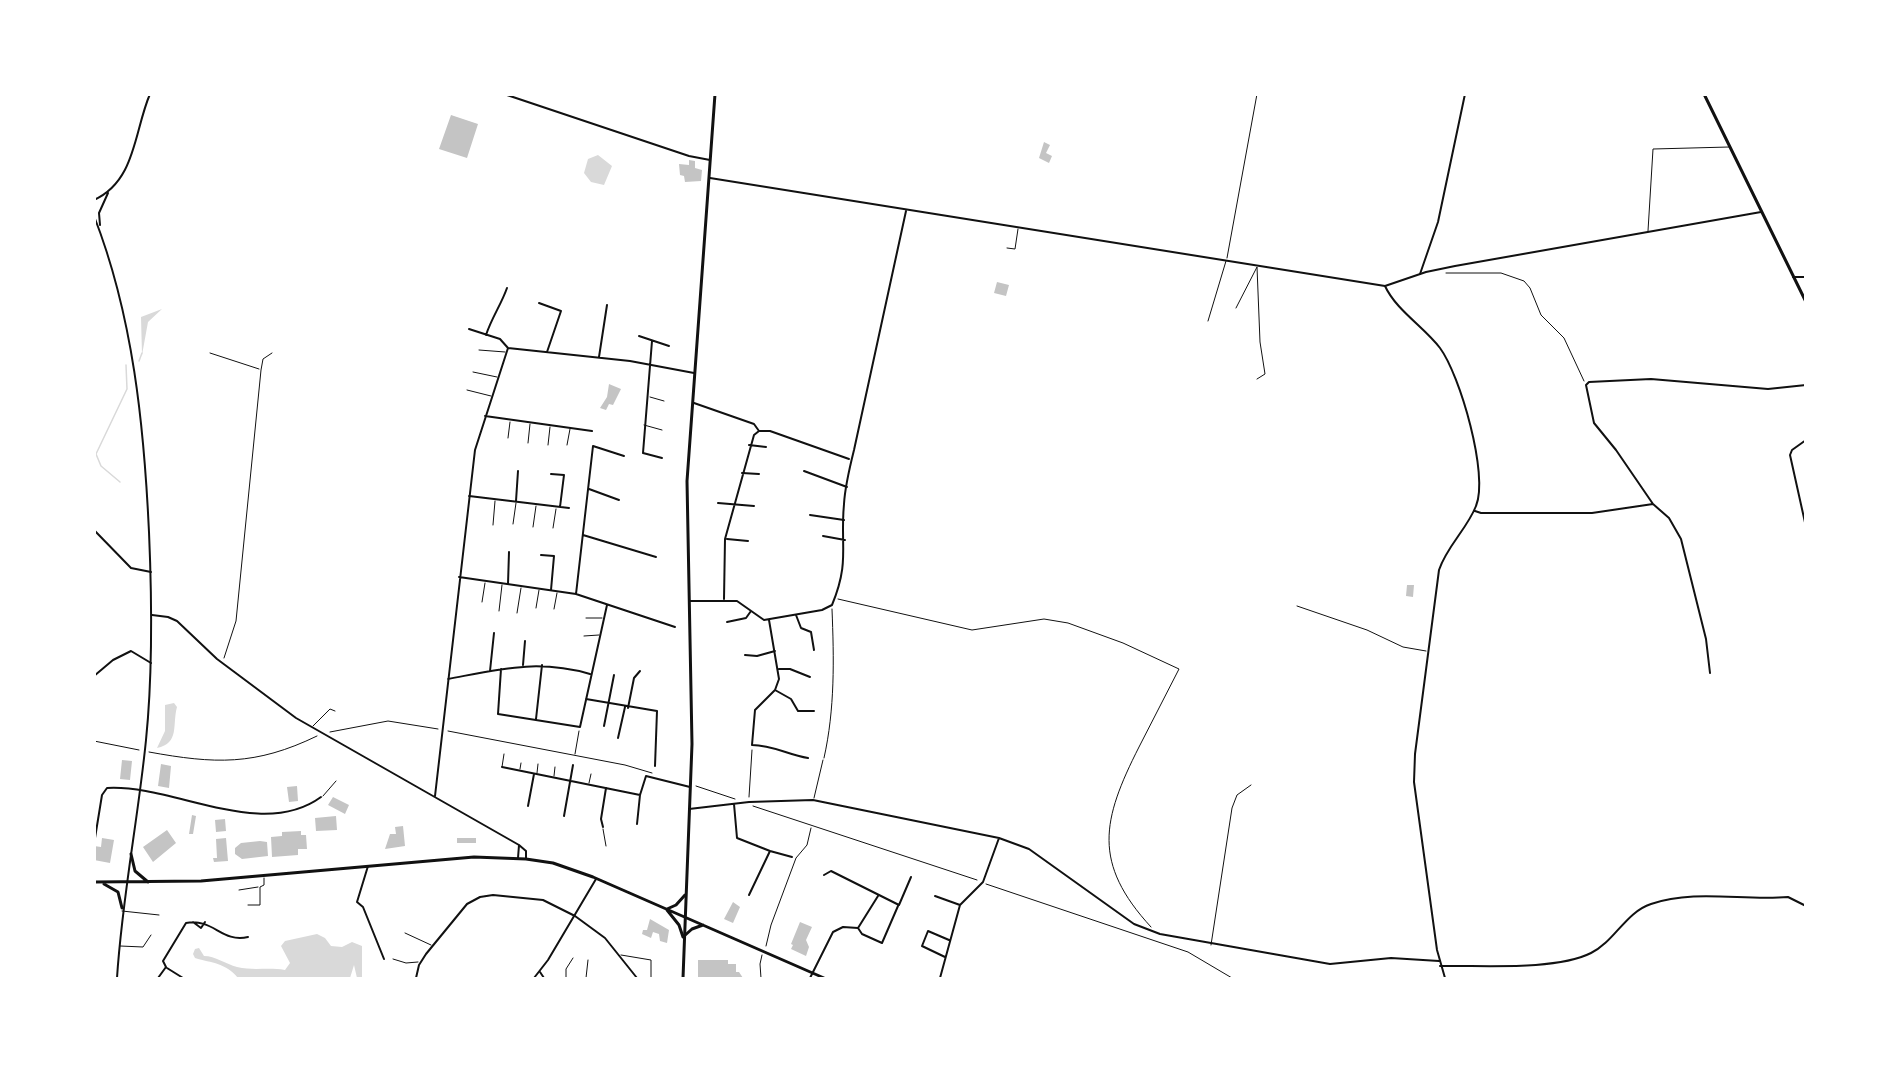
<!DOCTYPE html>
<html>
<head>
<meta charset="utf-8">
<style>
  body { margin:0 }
  #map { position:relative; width:1900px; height:1073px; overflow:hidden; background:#fff; font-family:Roboto,sans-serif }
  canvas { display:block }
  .frame { position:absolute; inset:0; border:96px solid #fff; pointer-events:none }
</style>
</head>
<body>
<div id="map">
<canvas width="1900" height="1073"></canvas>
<div class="frame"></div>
</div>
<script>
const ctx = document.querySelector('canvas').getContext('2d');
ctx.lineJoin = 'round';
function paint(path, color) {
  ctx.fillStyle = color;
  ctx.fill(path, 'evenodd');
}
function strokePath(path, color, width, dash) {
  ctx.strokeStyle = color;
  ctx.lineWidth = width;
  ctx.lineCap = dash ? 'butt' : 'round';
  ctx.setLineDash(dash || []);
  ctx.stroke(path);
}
paint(new Path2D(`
  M598 155 612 166 604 185 591 182 584 173 588 159Z
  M162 309 148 322 142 355 141 317Z
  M174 703 177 707C172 725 180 743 157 748L165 731V705Z
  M317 934 325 938 331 946 342 947 352 942 362 946V978H357L354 965 350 978H238C226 963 212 963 195 958L193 954 195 949 199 948 204 956C215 956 226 964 237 967 254 971 268 967 285 970L290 963 281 946 285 941Z`), '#d9d9d9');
strokePath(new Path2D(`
  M139 361 142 353
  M120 482 101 466 96 454 127 389 126 365`), '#d9d9d9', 1.5);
paint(new Path2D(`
  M451 115 478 124 467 158 439 149Z
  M1044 142 1050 145 1046 153 1052 156 1049 163 1039 158Z
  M689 160 695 161V168L702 170 701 181 685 182 684 176 680 175 679 164 689 165Z
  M997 282 1009 285 1006 296 994 293Z
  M609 384 621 389 613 405 609 404 606 410 600 408 607 397Z
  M1407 585H1414L1413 597 1406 596Z
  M122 760 132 761 130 780 120 779Z
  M161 764 171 766 169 788 158 786Z
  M297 786 298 801 289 802 287 787Z
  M333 797 349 805 345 814 328 805Z
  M192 815 196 816 193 834H189Z
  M336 816 337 830 316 831 315 818Z
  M225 819 226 831 216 832 215 820Z
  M403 826 405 846 385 849 390 834H396L395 827Z
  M167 830 176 843 153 862 143 847Z
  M301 831V835H306L307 849H298V855L272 857 271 837 282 836V832Z
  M102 838 114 840 110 863 94 860V846L101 847Z
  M226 838 228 861 214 862 213 858H217L216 839Z
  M457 838H476V843H457Z
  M260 841 267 842 268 856 242 859 235 854V848L241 843Z
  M733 902 740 907 733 923 724 919Z
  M650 919 669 930 667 943 660 941 659 934 653 932 651 938 642 934 643 930H647Z
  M800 922 812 927 806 940 809 947 806 956 791 949 793 945 791 944Z
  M698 960H728V964H736V972H739L743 978H698Z`), '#c4c4c4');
strokePath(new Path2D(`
  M1446 273H1501L1524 281 1530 288 1541 315 1564 338 1584 381
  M210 353 259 369
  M838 599 972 630 1044 619 1068 623 1123 643 1179 669C1166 695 1152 721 1139 747 1102 820 1092 863 1151 927
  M224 658 236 621 261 370 263 359 272 353
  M448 731 625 765 652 773
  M330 732 388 721 438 729
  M94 741 139 750
  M149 752C215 764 255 766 317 736
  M575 754 579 731
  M824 758C835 709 834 659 832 609
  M696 786 735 799
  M749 797 752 750
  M753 806 977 880
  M986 884 1188 952 1232 978
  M766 946 771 925 796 858 807 845 811 828
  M761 978 760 964 762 955`), '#111', 1);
strokePath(new Path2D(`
  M1648 231 1653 149 1729 147
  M1007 248 1015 249 1018 229
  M1227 258 1257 94
  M1236 308 1257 267 1260 342 1265 374 1257 379
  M1208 321 1226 261
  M479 350 505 352
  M473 372 497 377
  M467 390 491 396
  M650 397 664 401
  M644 425 662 430
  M508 438 510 422
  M528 443 530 424
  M548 445 550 427
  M567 445 570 429
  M513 524 516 503
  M493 525 495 501
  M533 527 536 506
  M553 528 556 509
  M482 602 485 583
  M1297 606 1367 630 1403 647 1426 651
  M536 608 539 590
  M554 609 557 593
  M499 611 502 585
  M517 613 521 588
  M586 618H602
  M584 636 599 635
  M313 726 330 709 335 711
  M502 767 504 754
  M520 769 521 763
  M537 773 538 764
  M554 776 555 767
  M589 783 591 774
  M323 796 336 781
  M814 798 823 760
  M603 829 606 846
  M239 890 258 887
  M248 905H260V887L264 885V878
  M122 911 159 915
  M405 933 431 945
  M1211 945 1232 808 1237 795 1251 785
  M120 946 143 947 151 935
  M621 955 651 960V978
  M393 959 406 963 418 962
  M566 978V969L573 958
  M586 978 588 960`), '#111', 1);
strokePath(new Path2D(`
  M1420 274 1438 222 1465 94
  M1793 277H1806
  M1385 286C1396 310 1424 327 1440 348 1460 375 1489 475 1476 506 1467 529 1447 546 1439 570L1415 754 1414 782 1437 950 1445 978
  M539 303 561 311 547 352
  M469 329 500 339 508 348
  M486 335C492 317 501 305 507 288
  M639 336 669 346
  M652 341 643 453 662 458
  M508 348 630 361 694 373
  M599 357 607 305
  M694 403 754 424 759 431
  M485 416 592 431
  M1806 440 1792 450 1790 455 1806 527
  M749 445 766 447
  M804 471 847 487
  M742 473 759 474
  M551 474 564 475 560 507
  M589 489 619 500
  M469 496 569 508
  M516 501 518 471
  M718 503 754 506
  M1475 511 1481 513H1592L1653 504
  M810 515 844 520
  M94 530 131 568 151 572
  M583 535 656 557
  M823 536 845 540
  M727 539 748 541
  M541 555 554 556 551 590
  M459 577 576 594 675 627
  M508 584 509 552
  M576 594 593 446 624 456
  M724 599 725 539 754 435 759 431H770L849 459
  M689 601H737L764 620 822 610 832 605C850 562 840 546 844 504 845 486 850 466 854 450L906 211
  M152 615 168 617 177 621 217 659 296 718 519 845 526 851V859
  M796 615 801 628 811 632 814 650
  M769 620 779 679 775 690 755 710 752 745C773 745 788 755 808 758
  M727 622 746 618 751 611
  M745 655 757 656 775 651
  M523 665 525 641
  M501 669 498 714 580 727 607 605
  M779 669H790L810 677
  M490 671 494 633
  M1710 673 1706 639 1681 539 1669 518 1653 504 1616 450 1594 423 1586 385 1589 382 1651 379 1768 389 1806 385
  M94 676 113 660 131 651 151 663
  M448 679C501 669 537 659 590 674
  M775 690 791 699 798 711H814
  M586 699 657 711 655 766
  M628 708 634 678 640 671
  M536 719 542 665
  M604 726 614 675
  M618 738 625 707
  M502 767 640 795 646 776 690 787
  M435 796 475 450 508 348
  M734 804 737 838 770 851 749 895
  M528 806 534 774
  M689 809 749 802 813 800 999 838 1029 849 1134 924 1160 934 1330 964 1391 958 1439 961
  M564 816 573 765
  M637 824 640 795
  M603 827 601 819 606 788
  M95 838 102 795 107 788C173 784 261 841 321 797
  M770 851 792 857
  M518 858 519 845
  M368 866 357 902 363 907 384 959
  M824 875 831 871 899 905 911 877
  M878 896 858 928 862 934 882 943 898 906
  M935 896 960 905
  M193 922 201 928 205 922
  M945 957 922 946 928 931 949 940
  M1440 966C1481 965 1555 971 1591 953 1614 942 1626 912 1651 904 1695 889 1743 901 1788 897L1806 906
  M167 968 183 978H197
  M540 972 544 978
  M158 978 166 967 163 961 186 923C214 918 221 943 248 937
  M416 978 419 965 426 954 467 904 480 897 493 895 543 900 575 916 605 938 637 978
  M810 978 833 932 843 927 858 928
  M940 978 960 905 983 882 999 838`), '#111', 2);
strokePath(new Path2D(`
  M504 94 689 156 710 160
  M710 178 1385 286 1426 272 1455 266 1761 212
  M94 200C136 181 134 131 150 94
  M94 216C133 316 144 425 149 532 152 601 153 671 146 740 138 820 122 898 117 978
  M100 225 99 213 108 193
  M534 978 548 960 596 879`), '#111', 2);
strokePath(new Path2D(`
  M1704 94 1806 302
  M683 978 692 744 687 481 715 94`), '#111', 3);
strokePath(new Path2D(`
  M131 854 135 871 148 882
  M94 882 201 881 474 857 526 859 553 863 593 877 824 978
  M104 884 118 892 122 908
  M667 909 676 905 685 895
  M667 910 679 925 683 937 692 929 703 925`), '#111', 3);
</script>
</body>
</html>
